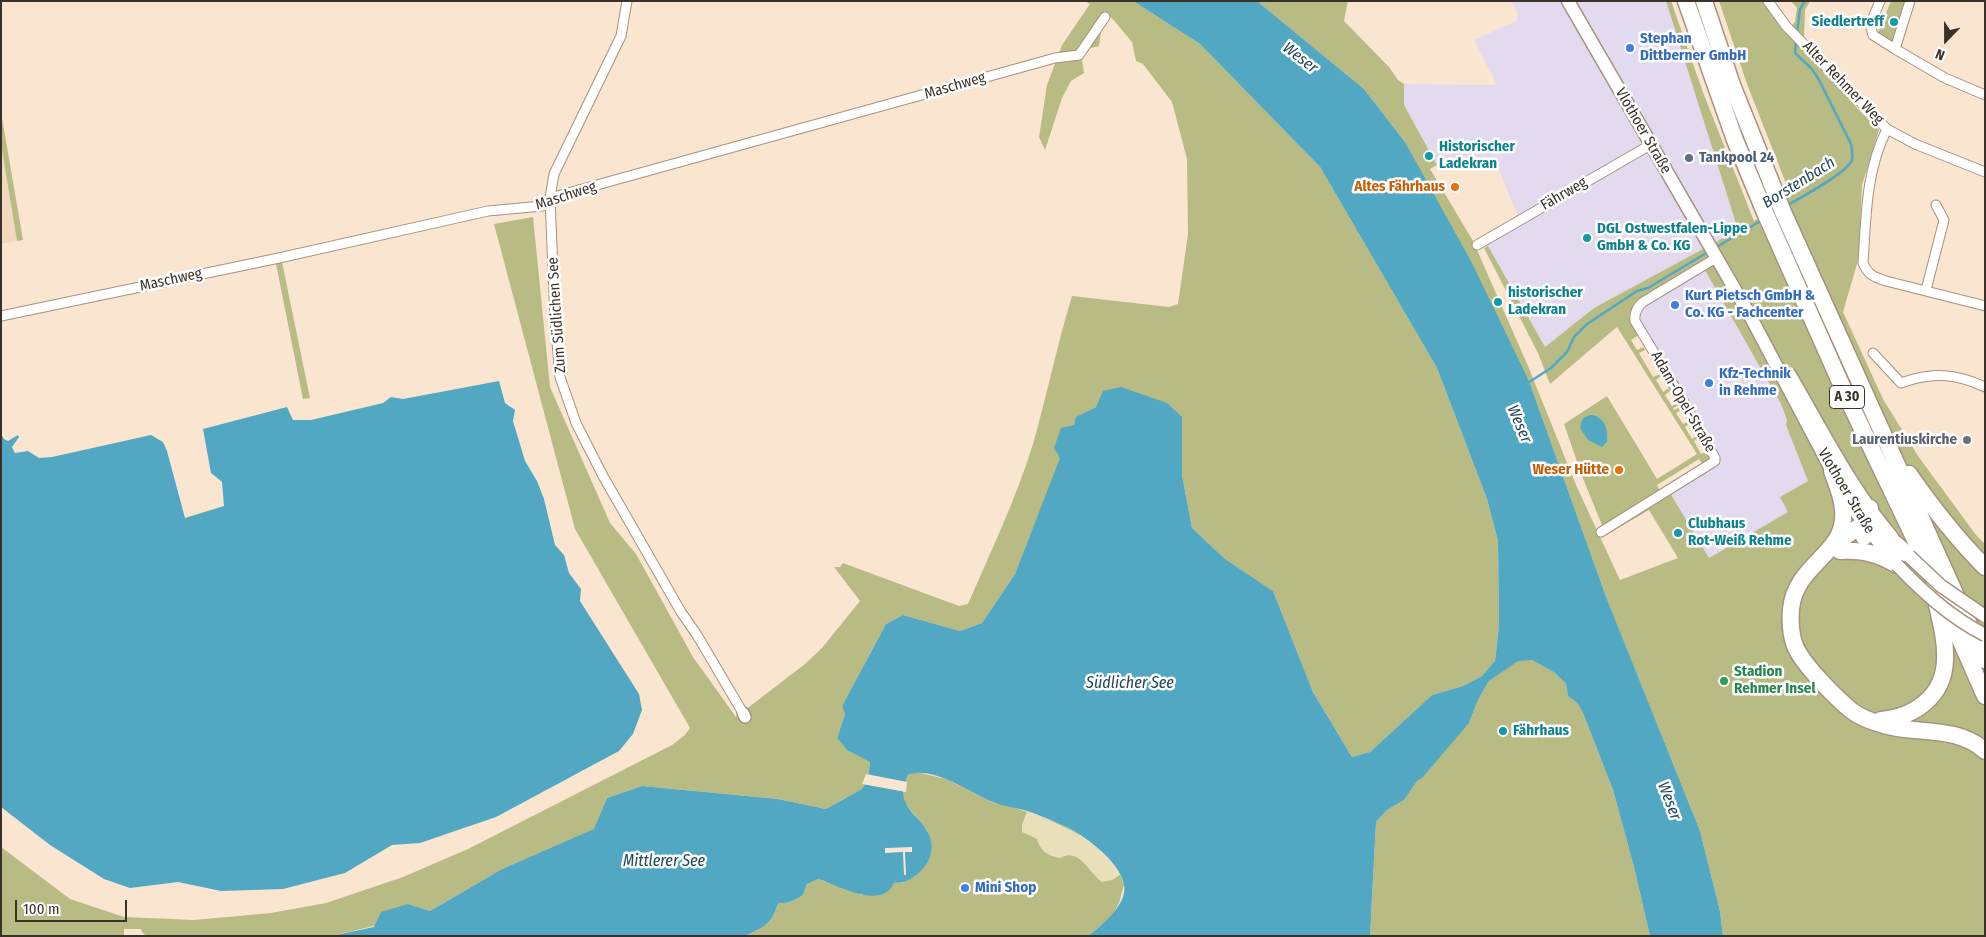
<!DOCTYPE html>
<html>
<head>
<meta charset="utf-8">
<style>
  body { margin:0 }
  #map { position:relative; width:1986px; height:937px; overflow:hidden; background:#fae5d0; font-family:"Fira Sans Condensed",sans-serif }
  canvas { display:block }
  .frame { position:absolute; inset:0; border:2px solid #3a322a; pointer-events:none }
  .north { position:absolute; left:1921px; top:15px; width:50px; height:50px; -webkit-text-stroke:4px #fff; paint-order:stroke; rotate:202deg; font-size:14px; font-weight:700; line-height:20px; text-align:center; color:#3a322a }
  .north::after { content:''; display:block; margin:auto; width:18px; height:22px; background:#3a322a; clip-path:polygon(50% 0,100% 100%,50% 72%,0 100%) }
  .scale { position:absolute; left:15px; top:900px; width:112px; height:22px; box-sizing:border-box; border:2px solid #3a322a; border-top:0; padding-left:6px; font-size:15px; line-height:18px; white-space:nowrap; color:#3a322a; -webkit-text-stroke:4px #fff; paint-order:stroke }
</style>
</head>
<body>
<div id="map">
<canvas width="1986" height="937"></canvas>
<div class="frame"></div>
<div class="north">N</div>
<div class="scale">100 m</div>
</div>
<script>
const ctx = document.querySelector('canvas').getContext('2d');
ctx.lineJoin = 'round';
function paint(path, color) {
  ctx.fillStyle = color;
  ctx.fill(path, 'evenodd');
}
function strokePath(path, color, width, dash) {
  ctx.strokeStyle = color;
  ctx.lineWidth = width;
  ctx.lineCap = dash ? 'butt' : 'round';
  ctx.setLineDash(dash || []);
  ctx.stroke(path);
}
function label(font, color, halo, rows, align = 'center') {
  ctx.font = font + ' "Fira Sans Condensed",sans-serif';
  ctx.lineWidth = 5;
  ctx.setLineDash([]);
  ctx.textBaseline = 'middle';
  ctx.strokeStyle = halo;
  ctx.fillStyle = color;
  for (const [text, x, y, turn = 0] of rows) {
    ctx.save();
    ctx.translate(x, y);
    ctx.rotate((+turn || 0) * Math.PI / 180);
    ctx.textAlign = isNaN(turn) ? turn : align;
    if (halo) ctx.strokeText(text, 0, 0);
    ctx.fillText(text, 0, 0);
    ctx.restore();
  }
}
paint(new Path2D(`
  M1511 1H1666L1738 230 1594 308 1545 347 1482 237 1518 216 1497 165H1437L1430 169 1437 165 1404 105V84L1497 85 1474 40 1516 21 1518 15Z
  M1702 265 1781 404 1809 481 1780 497 1789 512 1708 558 1667 488 1711 459 1633 310Z`), '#e3daf0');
paint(new Path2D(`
  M1 144 17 241 1 244Z`), '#f2d8be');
paint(new Path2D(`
  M1085 1H1133L1200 44 1320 167 1437 368 1487 499 1498 541 1499 625 1495 661 1492 665 1482 676 1463 686 1432 695 1370 752 1352 757 1313 692 1273 591 1225 559 1192 528 1182 475V417L1096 407 1077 417 1015 574 982 623 960 631 903 615 886 624 842 706 845 714 837 738 847 750 870 761 868 779 862 789 826 809 778 799 642 786 607 798 595 829 502 869 430 911 408 904 374 926 331 936H146L142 932 141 929H124V936H1V847L70 899 124 917 194 920 271 913 326 903 403 877 468 849 672 745 685 735 690 728 575 529 494 224 533 217 550 387 610 523 636 554 693 657 736 717 805 664 822 648 860 601 834 567H840L843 563 959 606 968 604C991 551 1016 499 1033 444 1047 395 1057 345 1072 296L1169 307 1178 304 1188 234 1187 159 1172 102 1143 64 1136 61 1132 42 1111 17 1102 25 1099 46 1087 49 1082 60 1084 73 1071 81 1062 98 1045 150 1039 137 1047 85 1062 45 1090 4Z
  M1257 1H1348L1344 21 1389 67 1398 80 1404 84V105L1437 165 1430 169 1473 241 1528 366 1576 485 1620 580 1678 558 1649 510 1606 535 1582 476 1564 424 1607 396 1657 479 1697 454 1617 327 1550 384 1538 353 1484 248 1488 246 1545 347 1594 308 1738 230 1666 1H1671L1704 95 1754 221 1791 196 1747 84 1719 1H1762L1785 32 1795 22 1797 8 1791 1H1810L1805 10 1804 40 1813 56 1858 109 1879 130 1862 185 1859 257 1843 312 1883 399 1918 456 1976 535 1985 544V936H1723L1720 911 1700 831 1605 594 1529 381 1405 142 1364 89ZM1702 265 1781 404 1787 420 1786 425 1808 481 1780 497 1788 512 1709 558 1667 488 1661 492 1657 485 1699 459 1704 466 1711 459 1709 450 1701 454 1694 441 1700 437 1698 435 1692 439 1685 427 1691 423 1689 421 1683 424 1676 413 1682 409 1681 407 1674 410 1673 408 1679 405 1678 403 1672 406 1665 395 1670 391 1669 388 1663 392 1656 380 1661 376 1660 374 1653 377 1639 353 1645 350 1643 347 1637 350 1631 340 1639 335 1633 310Z
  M1891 1H1910L1895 49 1876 37Z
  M1 112 23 240 17 241 1 144Z
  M282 262 310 398 303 399 276 264Z
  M1518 660H1532L1555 673 1566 684 1568 696 1577 703 1583 713 1613 790 1634 867 1650 936H1370L1376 822 1387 810 1404 800 1418 780 1469 723 1478 700 1489 681Z
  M913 773H921L946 779 994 803 1016 808 1062 825 1078 834 1120 875 1124 885 1119 903 1112 916 1088 936H744C757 930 767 928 774 914 776 910 776 907 779 903 788 904 795 900 803 895L807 884 818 879 862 895 897 882 904 883 919 872 931 841 927 830 905 803 903 796 904 782 908 775Z`), '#b8bb83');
paint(new Path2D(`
  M1027 812C1064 825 1099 840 1120 875L1112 880 1102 882C1089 873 1079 847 1060 858 1048 856 1040 851 1037 839L1022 832V824Z`), '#e9dfba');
paint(new Path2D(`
  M1133 1H1257L1364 89 1405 142 1472 263 1529 381 1605 594 1700 831 1720 911 1723 936H1650L1634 867 1613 790 1583 713 1577 703 1568 696 1566 684 1555 673 1532 660 1518 661 1489 681 1478 700 1469 723 1422 778 1418 780 1404 800 1387 810 1376 822 1370 936H1088C1101 926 1128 904 1124 885 1120 861 1083 834 1062 825 1048 819 1031 811 1015 808 1005 806 996 804 986 799 967 790 929 765 908 775 904 783 901 793 905 801 909 812 920 819 926 829 940 851 926 872 905 882 902 883 897 882 894 883 881 911 838 885 818 879L807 884 803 895C795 900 788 904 779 903 776 907 776 910 774 914 767 928 757 930 744 936H331L374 927 381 912 408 904 430 911 502 869 594 829 607 798 642 786 778 799 826 809 862 789 868 779 870 762 847 750 837 738 845 714 842 706 886 624 903 615 960 631 982 623 1015 574 1060 458 1054 448 1061 428 1074 425 1076 417 1096 407 1103 391 1121 387 1167 403 1182 417V475L1192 528 1225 559 1273 591 1313 692 1352 757 1370 752 1432 695 1463 686 1482 676 1495 661 1499 625 1498 541 1487 499 1437 368 1320 167 1200 44Z
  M499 381 505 403 515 410 513 421 525 461 537 481 544 499 555 545 564 555 569 573 581 589 580 601 639 694 642 710 633 734 619 751 496 817 420 843 392 845 345 873 283 889 221 891 178 882 130 888 104 879 50 845 1 807V434L4 439 8 441 18 435 19 437 12 447 15 453 28 451 39 458 52 457 151 435 163 442 167 451 185 518 224 506 222 482 211 473 203 429 287 407 293 420H311L383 403 391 397 403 399Z
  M1593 415C1606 419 1608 430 1607 442L1602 447 1588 440 1580 428C1581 420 1584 415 1593 415Z`), '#52a8c3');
paint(new Path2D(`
  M866 774 907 782 906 792 862 784Z
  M912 847V852H905L906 875H904L903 852 885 853V848Z`), '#fae5d0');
strokePath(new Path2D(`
  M1797 33 1800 9 1805 1
  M1786 206C1800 198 1847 173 1852 160 1853 155 1852 149 1851 144L1819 80 1812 69 1795 53 1796 41
  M1715 248 1762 220
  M1526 384 1551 368 1567 352 1574 337 1587 324 1637 291 1648 288 1708 252`), '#52a8c3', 2.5);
const minor = new Path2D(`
  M627 1 621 36 554 174 550 198 555 319 560 377 576 423 603 476 681 612 697 635 743 713
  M1768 1 1786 26 1887 129 1915 144 1985 172
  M1880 1 1870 25 1873 35 1895 49 1910 1
  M1895 49 1945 78 1985 95
  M1887 129C1866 170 1866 217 1863 263 1868 275 1874 277 1886 281L1985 306
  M1477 245 1645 148 1649 141
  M1926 290 1944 220 1936 205
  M1 316 279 258 488 211 542 206 550 198 1055 58 1079 55 1105 17
  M1873 353 1901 383C1931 372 1955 373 1985 387
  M1601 532 1715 461V458L1682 399 1635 321C1634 313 1637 307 1643 302L1716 258`);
const tertiary = new Path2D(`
  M743 713 745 717`);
const secondary = new Path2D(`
  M1568 1 1748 312 1832 471 1858 515 1893 561
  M1790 375C1821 428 1852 490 1892 537`);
const motorway = new Path2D(`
  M1686 1 1735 140 1766 215 1845 393 1930 571 1985 696
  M1704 1 1732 85 1783 212 1985 660
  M1832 471C1837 485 1845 504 1843 519 1841 555 1795 566 1791 609 1790 622 1790 633 1795 646 1803 665 1836 698 1852 711 1861 718 1873 722 1884 725 1917 735 1957 725 1985 751
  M1909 474C1932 507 1956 538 1985 567
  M1864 537 1868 529 1870 508
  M1835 543 1859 527C1878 525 1896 545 1909 556
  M1840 551C1862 550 1878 553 1897 565
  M1881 720C1915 717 1944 696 1945 660 1946 641 1941 623 1937 605`);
strokePath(minor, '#a6927f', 11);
strokePath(tertiary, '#a6927f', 14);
strokePath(secondary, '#a6927f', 15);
strokePath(motorway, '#a6927f', 19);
strokePath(minor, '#fff', 9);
strokePath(tertiary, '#fff', 11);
strokePath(secondary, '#fff', 12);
strokePath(motorway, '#fff', 16);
const secondaryBridge = new Path2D(`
  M1909 556 1941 586 1985 616
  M1897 565C1923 592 1950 617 1985 635`);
strokePath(secondaryBridge, '#a6927f', 15, []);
strokePath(secondaryBridge, '#fff', 12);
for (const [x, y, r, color] of [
  [1894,22,5,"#0f9aa8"],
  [1630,48,5,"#3f7fe0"],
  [1429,156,5,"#0f9aa8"],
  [1689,158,5,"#5c6f8a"],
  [1455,187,5,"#e8710a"],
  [1587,238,5,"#0f9aa8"],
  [1498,302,5,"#0f9aa8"],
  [1675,305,5,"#3f7fe0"],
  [1709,383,5,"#3f7fe0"],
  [1967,440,5,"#6b7280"],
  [1619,470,5,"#e8710a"],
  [1678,533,5,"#0f9aa8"],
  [1724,681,5,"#2e9e5b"],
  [1503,731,5,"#0f9aa8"],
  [965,888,5,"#3f7fe0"]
]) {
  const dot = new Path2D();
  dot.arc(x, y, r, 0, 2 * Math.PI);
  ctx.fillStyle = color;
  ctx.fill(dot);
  strokePath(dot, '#fff', 2);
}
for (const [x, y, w] of [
  [1847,397,35]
]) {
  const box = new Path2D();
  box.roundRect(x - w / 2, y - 11.5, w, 23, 4);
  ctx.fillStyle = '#fff';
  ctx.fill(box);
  strokePath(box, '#3a322a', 1);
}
label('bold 14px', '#3a322a', null, [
  ["A 30",1847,397]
]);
label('bold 15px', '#0d838f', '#fff', [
  ["Siedlertreff",1884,22,"right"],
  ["Historischer",1439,147],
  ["Ladekran",1439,164],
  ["DGL Ostwestfalen-Lippe",1597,229],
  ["GmbH & Co. KG",1597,246],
  ["historischer",1508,293],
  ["Ladekran",1508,310],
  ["Clubhaus",1688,524],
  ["Rot-Weiß Rehme",1688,541],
  ["Fährhaus",1513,731]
], 'left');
label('bold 15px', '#366cbe', '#fff', [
  ["Stephan",1640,39],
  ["Dittberner GmbH",1640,56],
  ["Kurt Pietsch GmbH &",1685,296],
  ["Co. KG - Fachcenter",1685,313],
  ["Kfz-Technik",1719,374],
  ["in Rehme",1719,391],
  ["Mini Shop",975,888]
], 'left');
label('15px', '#3a322a', '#fff', [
  ["Alter Rehmer Weg",1843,83,46],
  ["Maschweg",955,86,-16],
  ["Vlothoer Straße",1643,131,60],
  ["Fährweg",1564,194,-30],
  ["Maschweg",566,196,-18],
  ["Maschweg",171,280,-12],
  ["Zum Südlichen See",557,315,-94],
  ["Adam-Opel-Straße",1683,402,60],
  ["Vlothoer Straße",1846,491,59]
]);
label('bold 15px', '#4e5e75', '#fff', [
  ["Tankpool 24",1699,158]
], 'left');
label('bold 15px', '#c56008', '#fff', [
  ["Altes Fährhaus",1445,187],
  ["Weser Hütte",1609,470]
], 'right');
label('bold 15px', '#5b616d', '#fff', [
  ["Laurentiuskirche",1957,440]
], 'right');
label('bold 15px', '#27864d', '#fff', [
  ["Stadion",1734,672],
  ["Rehmer Insel",1734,689]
], 'left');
label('italic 16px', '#214855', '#fff', [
  ["Weser",1300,58,38],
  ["Borstenbach",1799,183,-32],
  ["Weser",1519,424,67],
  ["Südlicher See",1130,684],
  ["Weser",1669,801,69],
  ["Mittlerer See",664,862]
]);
</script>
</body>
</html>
